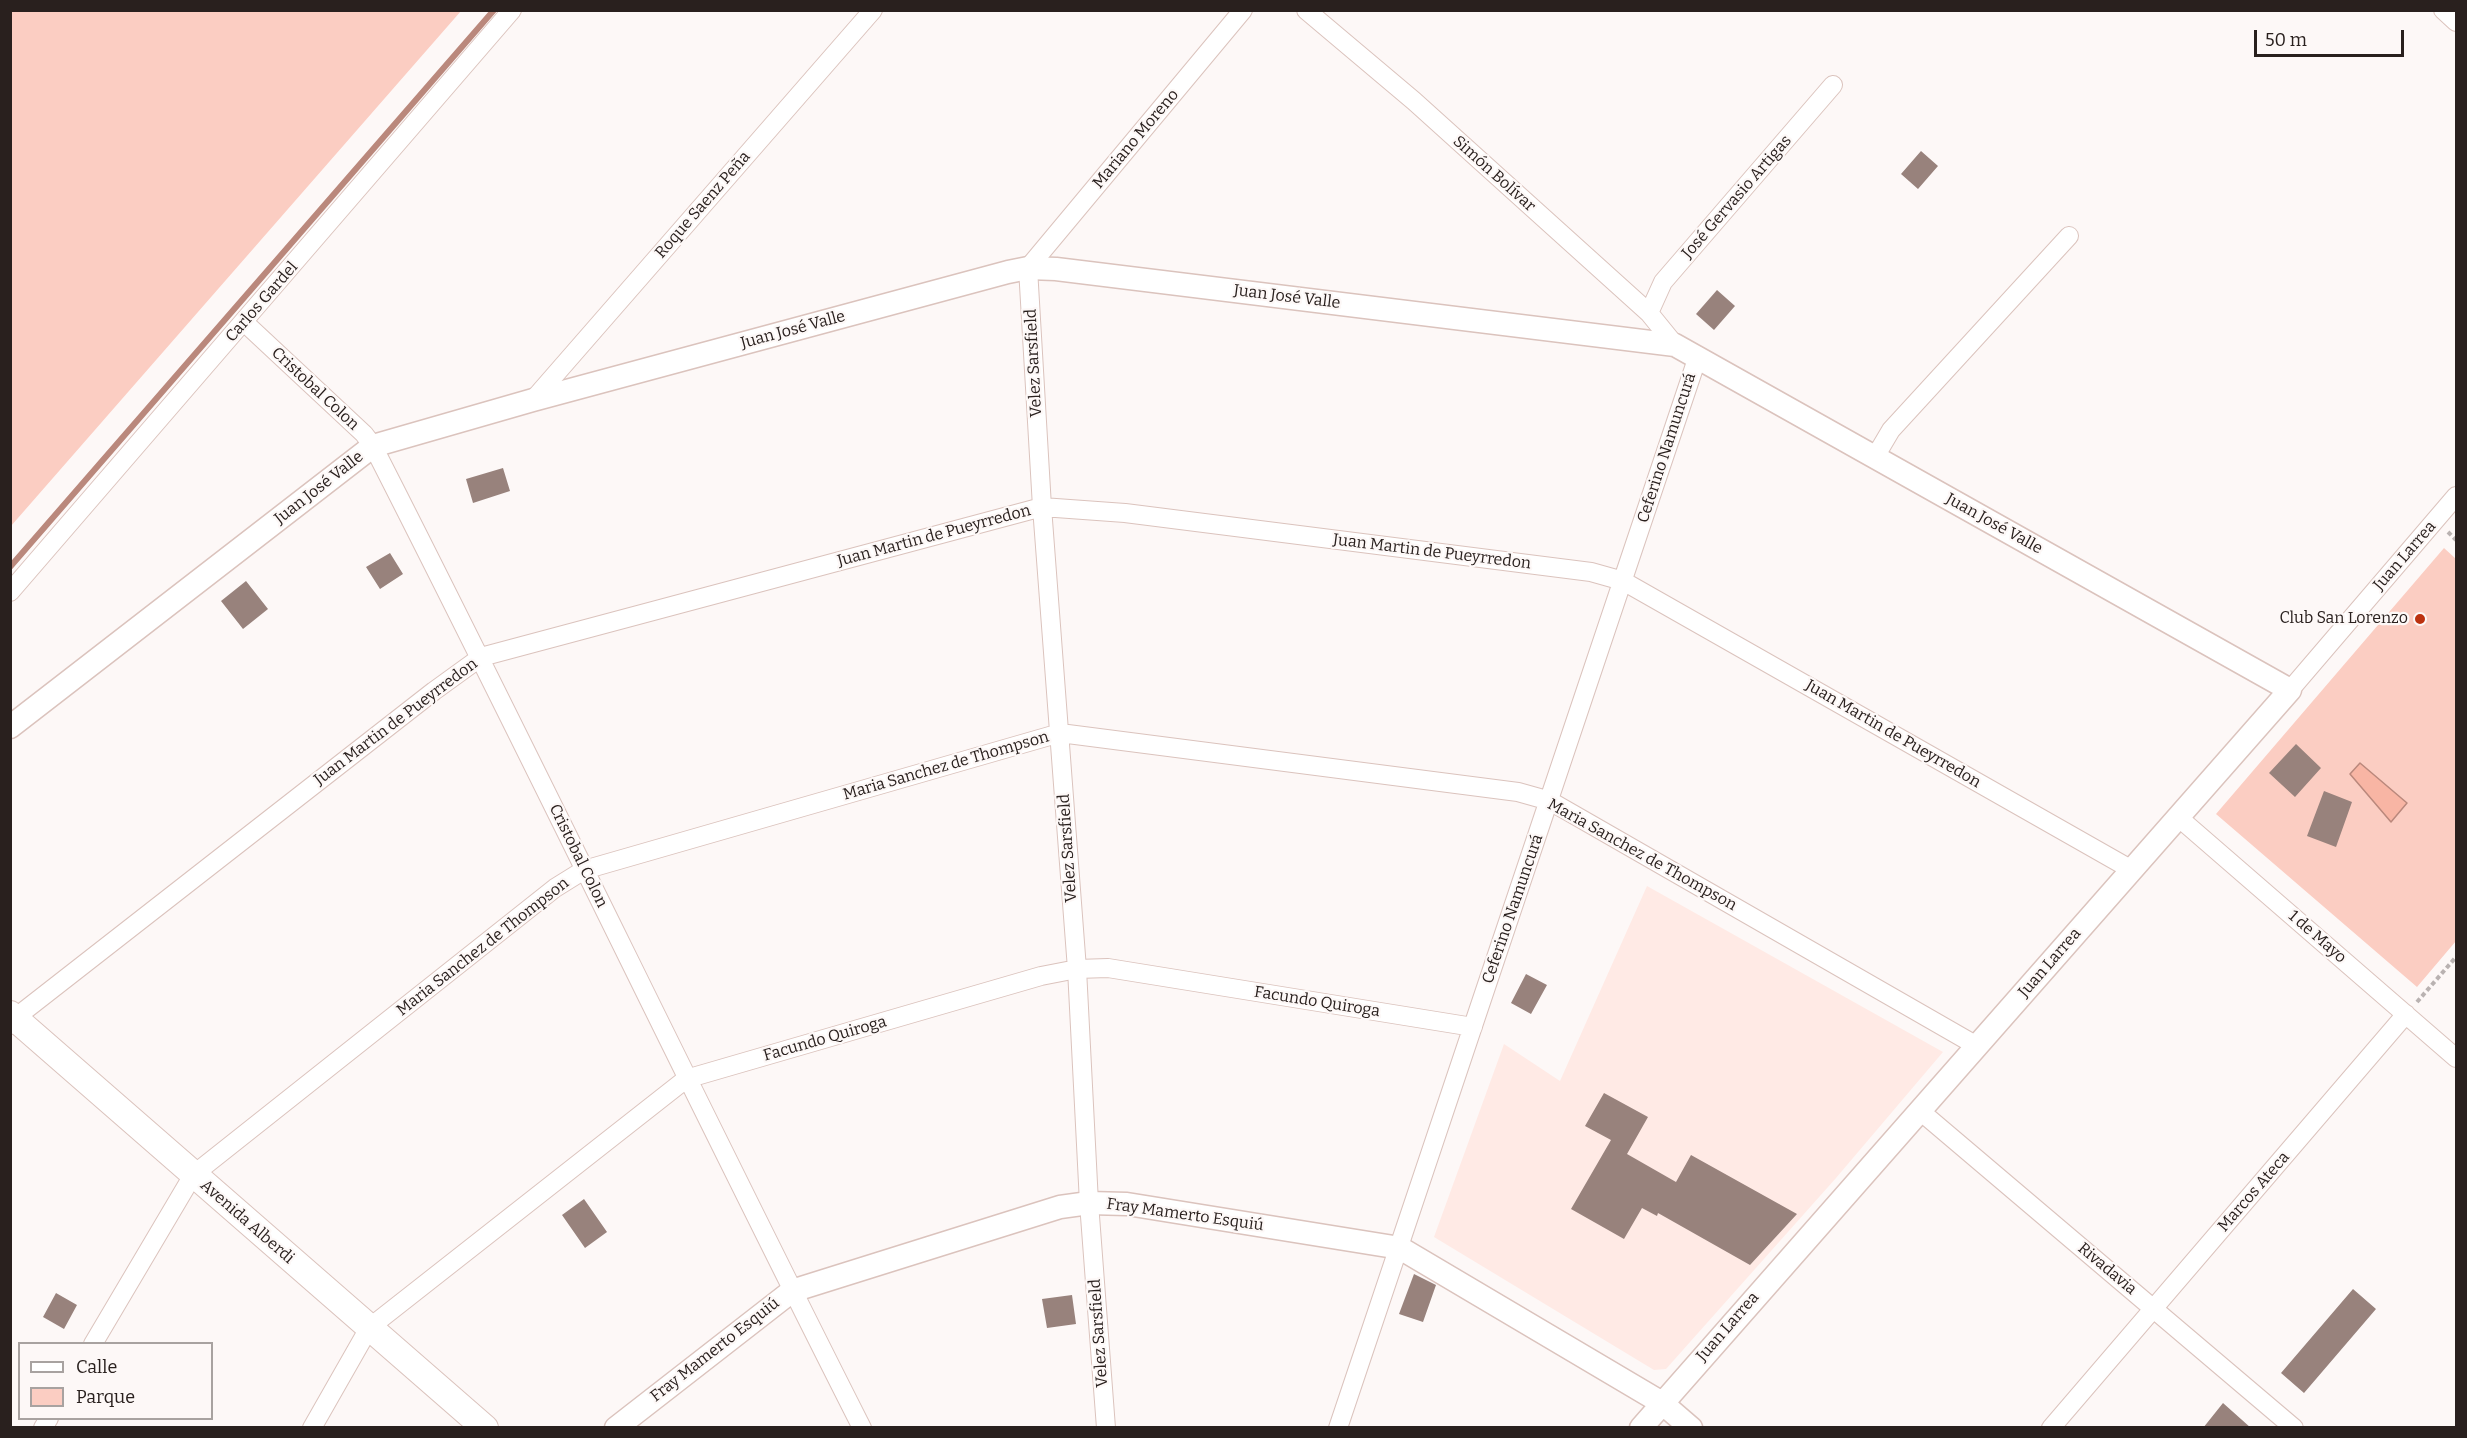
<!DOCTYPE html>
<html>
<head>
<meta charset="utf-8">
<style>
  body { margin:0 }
  #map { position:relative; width:2467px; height:1438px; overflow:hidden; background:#fdf8f7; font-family:Bitter,serif }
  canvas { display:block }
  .frame { position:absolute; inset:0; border:12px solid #29201e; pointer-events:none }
  .legend { position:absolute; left:18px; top:1342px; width:195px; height:78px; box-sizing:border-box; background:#fdf8f7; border:2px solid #a8a2a0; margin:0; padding:8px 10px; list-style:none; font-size:18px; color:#29201e }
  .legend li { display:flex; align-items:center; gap:12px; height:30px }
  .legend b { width:30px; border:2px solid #a8a2a0 }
  .scale { position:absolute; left:2254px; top:30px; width:150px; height:27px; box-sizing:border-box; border:3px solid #29201e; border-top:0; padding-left:8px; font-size:18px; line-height:21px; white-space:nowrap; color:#29201e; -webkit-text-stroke:4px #fdf8f7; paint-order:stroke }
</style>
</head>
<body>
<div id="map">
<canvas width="2467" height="1438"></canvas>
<div class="frame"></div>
<ul class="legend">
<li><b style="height:8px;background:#fff"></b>Calle</li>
<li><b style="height:16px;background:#fbcdc2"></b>Parque</li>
</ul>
<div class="scale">50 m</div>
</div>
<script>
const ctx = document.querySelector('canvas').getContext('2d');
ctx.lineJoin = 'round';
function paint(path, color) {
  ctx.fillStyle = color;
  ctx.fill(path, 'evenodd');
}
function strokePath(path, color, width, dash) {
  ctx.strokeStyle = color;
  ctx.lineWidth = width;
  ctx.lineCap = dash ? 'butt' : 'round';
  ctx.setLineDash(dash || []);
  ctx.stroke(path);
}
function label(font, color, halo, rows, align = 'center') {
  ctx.font = font + ' Bitter,serif';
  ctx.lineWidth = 4.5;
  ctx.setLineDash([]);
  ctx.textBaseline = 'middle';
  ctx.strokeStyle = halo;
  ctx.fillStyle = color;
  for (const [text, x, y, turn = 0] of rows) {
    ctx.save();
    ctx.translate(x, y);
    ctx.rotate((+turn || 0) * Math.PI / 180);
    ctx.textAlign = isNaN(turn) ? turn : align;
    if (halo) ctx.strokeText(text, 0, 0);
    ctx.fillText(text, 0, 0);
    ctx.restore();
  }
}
paint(new Path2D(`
  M1647 886 1943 1052 1836 1178 1666 1369 1654 1370 1434 1237 1504 1044 1560 1081Z`), '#ffeae5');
paint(new Path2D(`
  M11 10 461 11 11 526 10 11Z
  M2444 548 2456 559V941L2417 987 2216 814Z`), '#fbcdc2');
const water = new Path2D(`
  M2360 763 2407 803 2391 822 2350 774Z`);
paint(water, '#f8b5a4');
strokePath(water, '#ba887c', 1.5);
strokePath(new Path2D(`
  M10 567 494 10`), '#ba887c', 6);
paint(new Path2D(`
  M1921 151 1938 166 1918 189 1901 174Z
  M1717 290 1735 306 1714 330 1696 314Z
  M503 468 510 491 473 503 466 479Z
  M390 553 403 574 380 589 366 567Z
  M246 581 268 609 243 629 221 601Z
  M2296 744 2321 768 2295 797 2269 773Z
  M2324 791 2352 802 2336 847 2307 836Z
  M1526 974 1547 985 1531 1014 1511 1003Z
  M1604 1093 1648 1117 1627 1154 1676 1182 1691 1155 1797 1214 1750 1265 1658 1213 1657 1216 1642 1208 1624 1239 1571 1209 1611 1140 1585 1126Z
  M584 1199 607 1232 585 1248 562 1215Z
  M1414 1274 1436 1285 1423 1322 1399 1314Z
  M2353 1289 2376 1309 2304 1393 2281 1373Z
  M56 1293 77 1305 64 1329 43 1317Z
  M1072 1295 1076 1324 1047 1328 1042 1299Z
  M2223 1403 2251 1428H2203Z`), '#98827c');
const minor = new Path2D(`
  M1306 10 1414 101 1649 313 1675 345
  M2443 10 2456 22
  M1649 313 1663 282 1833 85
  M244 322 364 434 373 446C539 771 696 1101 862 1428
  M533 400 873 10
  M1875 457 1891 430 2069 236
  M10 592 512 10
  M2290 690 2456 496
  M2178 817 2456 1058
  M10 1025 15 1018 434 691 481 657 1042 507 1125 513 1591 572 1623 581 2132 870
  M1919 1110 2294 1428
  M93 1344 193 1175 555 888 584 870 1060 733 1518 792 1550 801 1977 1046
  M43 1428 49 1418
  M312 1428 369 1328 686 1079 1041 976 1077 969 1108 968 1473 1027
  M1106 1428 1089 1203 1077 969 1042 507 1028 268 1243 10
  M1338 1428 1698 356
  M2051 1428 2406 1014`);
const tertiary = new Path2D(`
  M10 727 373 446 533 400 1008 272 1028 268 1056 269 1675 345 2290 690 1641 1428
  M616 1428 792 1291 1060 1207 1089 1203 1127 1204 1400 1248 1662 1403 1691 1428`);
const secondary = new Path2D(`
  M10 1014 485 1428`);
strokePath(minor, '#dbc3bd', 20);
strokePath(tertiary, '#dbc3bd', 25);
strokePath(secondary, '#dbc3bd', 28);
strokePath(new Path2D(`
  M2448 532 2456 540
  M2417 1002 2456 957`), '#b9b2b1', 4, [4.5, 3]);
strokePath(minor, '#fff', 18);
strokePath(tertiary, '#fff', 22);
strokePath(secondary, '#fff', 26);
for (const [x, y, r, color] of [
  [2420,619,6,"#bc320f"]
]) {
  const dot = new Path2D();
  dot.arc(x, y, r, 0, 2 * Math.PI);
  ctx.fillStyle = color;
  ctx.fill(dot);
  strokePath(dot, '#fdf8f7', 2);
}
label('16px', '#29201e', '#fdf8f7', [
  ["Mariano Moreno",1136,139,-50],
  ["Simón Bolívar",1494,174,42],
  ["José Gervasio Artigas",1737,197,-49],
  ["Roque Saenz Peña",703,205,-49],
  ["Juan José Valle",1287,297,7],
  ["Carlos Gardel",262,302,-49],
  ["Juan José Valle",793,330,-15],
  ["Velez Sarsfield",1034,363,-93],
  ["Cristobal Colon",315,389,43],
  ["Ceferino Namuncurá",1667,448,-72],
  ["Juan José Valle",319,488,-38],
  ["Juan José Valle",1994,524,29],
  ["Juan Martin de Pueyrredon",934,536,-15],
  ["Juan Martin de Pueyrredon",1432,552,7],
  ["Juan Larrea",2405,556,-49],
  ["Juan Martin de Pueyrredon",396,722,-37],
  ["Juan Martin de Pueyrredon",1893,734,30],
  ["Maria Sanchez de Thompson",946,766,-16],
  ["Velez Sarsfield",1068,848,-94],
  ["Maria Sanchez de Thompson",1642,855,29],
  ["Cristobal Colon",578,856,64],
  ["Ceferino Namuncurá",1513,909,-71],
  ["1 de Mayo",2317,937,41],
  ["Maria Sanchez de Thompson",483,947,-38],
  ["Juan Larrea",2050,963,-49],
  ["Facundo Quiroga",1317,1002,9],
  ["Facundo Quiroga",825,1039,-16],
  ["Marcos Ateca",2254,1192,-49],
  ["Fray Mamerto Esquiú",1185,1215,8],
  ["Avenida Alberdi",247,1222,41],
  ["Rivadavia",2107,1269,40],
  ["Juan Larrea",1728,1327,-49],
  ["Velez Sarsfield",1099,1333,-94],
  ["Fray Mamerto Esquiú",715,1350,-38]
]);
label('16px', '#29201e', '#fdf8f7', [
  ["Club San Lorenzo",2408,619]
], 'right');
</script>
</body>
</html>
